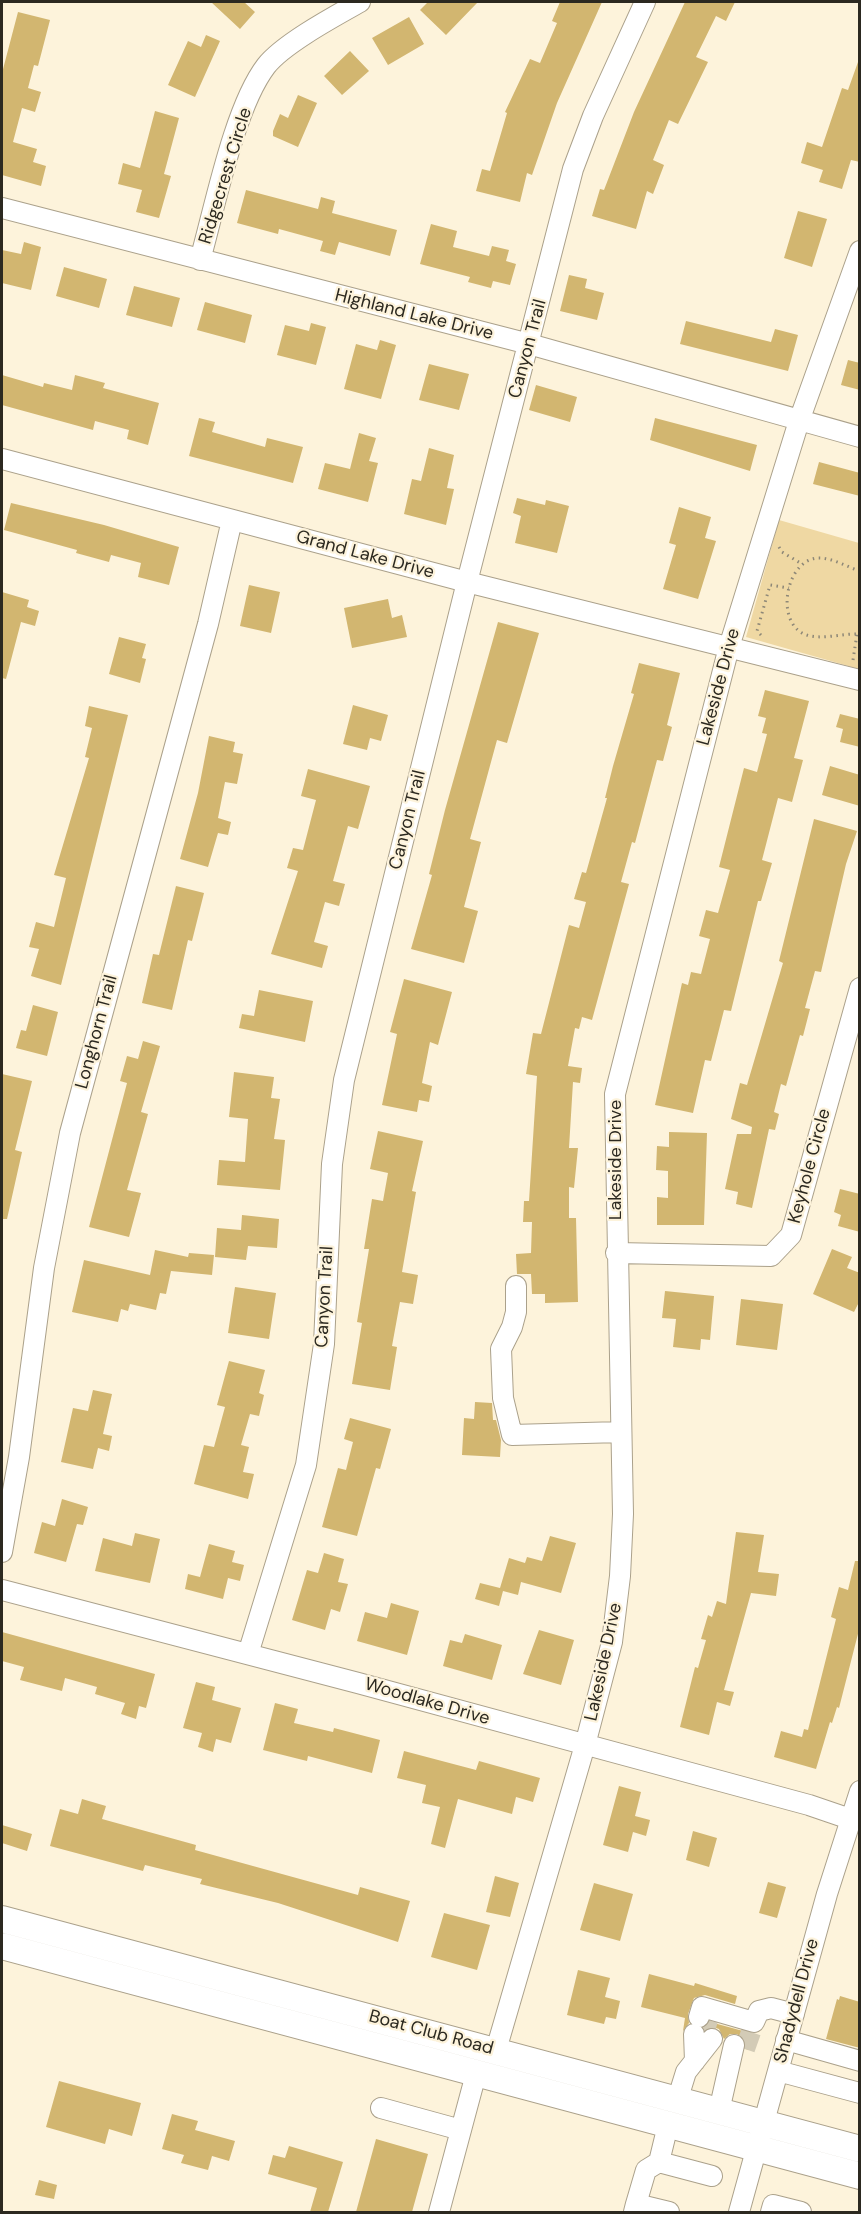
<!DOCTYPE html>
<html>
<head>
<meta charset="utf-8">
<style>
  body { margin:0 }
  #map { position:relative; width:861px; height:2214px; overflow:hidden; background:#fdf3db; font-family:"DM Sans",sans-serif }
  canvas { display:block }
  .frame { position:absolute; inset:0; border:3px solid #2c2920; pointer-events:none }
</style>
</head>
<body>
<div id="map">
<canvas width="861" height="2214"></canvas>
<div class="frame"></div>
</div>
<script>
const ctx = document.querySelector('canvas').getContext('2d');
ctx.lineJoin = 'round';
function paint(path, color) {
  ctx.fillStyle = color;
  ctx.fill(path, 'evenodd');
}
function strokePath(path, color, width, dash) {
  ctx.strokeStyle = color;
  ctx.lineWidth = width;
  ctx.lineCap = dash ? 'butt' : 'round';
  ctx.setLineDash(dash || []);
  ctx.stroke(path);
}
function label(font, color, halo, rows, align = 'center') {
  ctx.font = font + ' "DM Sans",sans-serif';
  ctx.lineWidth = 4.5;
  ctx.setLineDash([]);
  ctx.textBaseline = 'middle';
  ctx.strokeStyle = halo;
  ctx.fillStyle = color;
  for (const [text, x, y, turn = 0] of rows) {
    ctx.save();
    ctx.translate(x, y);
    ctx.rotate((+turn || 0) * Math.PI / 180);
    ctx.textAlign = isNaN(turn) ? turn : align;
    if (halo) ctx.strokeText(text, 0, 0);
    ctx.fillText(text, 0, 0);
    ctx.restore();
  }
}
paint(new Path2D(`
  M779 520 859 543V669L746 637Z`), '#efd8a3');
paint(new Path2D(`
  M211 2H244L255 12 240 29Z
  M428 2H478L446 35 420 10Z
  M560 2H602L557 103 532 175 527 173 520 202 476 191 482 169 490 171 507 113 505 112 530 59 540 63 557 23 552 21Z
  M685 2H735L726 21 716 16 696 57 708 62 678 124 669 120 653 160 664 165 653 194 647 191 636 229 592 216 600 189 604 190 634 112Z
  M18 12 50 20 38 66 34 65 28 88 41 92 35 112 22 108 13 142 37 149 33 162 46 166 41 186 2 175V73Z
  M409 17 424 44 388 65 372 38Z
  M206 35 220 41 195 97 168 85 188 41 201 47Z
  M350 51 369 71 342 95 324 76Z
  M858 62 860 162 851 160 842 189 819 182 823 170 801 163 807 142 822 147 842 88 848 90Z
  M298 95 317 103 298 147 273 136V131L280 114 288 118Z
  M155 111 179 118 164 174 171 176 159 218 136 212 142 190 118 184 123 163 140 168Z
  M246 190 318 209 321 197 335 201 332 213 397 230 390 256 339 242 335 255 320 251 323 241 279 229 278 234 237 223Z
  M798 211 827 219 812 267 784 258Z
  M431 224 457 231 453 247 489 256 492 246 509 250 506 261 516 264 510 285 493 281 491 288 468 282 470 277 420 264Z
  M24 242 41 247 31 290 2 283V250L21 254Z
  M64 267 107 279 99 308 56 296Z
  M569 275 587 279 585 288 604 293 597 320 560 311Z
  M134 286 180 298 172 327 126 315Z
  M205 302 252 315 245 343 197 330Z
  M686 321 771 342 775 329 798 335 788 371 680 344Z
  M311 323 326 327 316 365 277 355 285 325 309 331Z
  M380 340 396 345 381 399 344 389 356 344 377 350Z
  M848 360 860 363V390L841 385Z
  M429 364 469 374 459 410 419 400Z
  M2 375 43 387 44 383 72 390 75 375 105 383 103 388 159 403 148 445 127 439 129 430 95 421 93 430 2 405Z
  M536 385 577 397 570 422 529 410Z
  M199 418 215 422 212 432 265 447 267 438 303 447 293 483 189 456Z
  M655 418 757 445 750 471 650 440Z
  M359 433 376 438 369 461 378 463 368 502 318 489 325 463 350 469Z
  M429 448 454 455 447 488 454 489 446 525 404 514 412 479 421 481Z
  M819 462 860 473V496L813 484Z
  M517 498 545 505 546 500 569 506 557 553 515 543 521 516 513 513Z
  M11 503 104 525 179 547 169 585 138 577 141 563 111 555 109 562 76 553 77 550 4 530Z
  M679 507 711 517 705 538 716 541 698 599 663 589 676 545 669 543Z
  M249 585 280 592 271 633 240 626Z
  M2 592 29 600 27 607 39 611 35 626 21 622 6 679 2 678Z
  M388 599 392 618 402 615 407 637 352 648 344 608Z
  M498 622 539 633 507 743 497 740 470 839 481 842 464 907 478 911 464 963 411 949 432 875 429 874 445 810Z
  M119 637 146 644 142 658 146 659 140 683 109 674Z
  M639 663 680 673 667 725 672 727 663 761 657 760 635 843 632 842 621 882 629 884 592 1020 582 1017 579 1029 575 1028 568 1066 582 1068 580 1083 573 1082 569 1148H578L574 1188 569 1187V1218H576L578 1302 545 1303V1294H532L531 1274H517L516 1254 531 1253 532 1222H523L524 1201H529L537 1076 526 1074 533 1033 541 1034 569 925 579 928 586 902 574 899 582 872 586 873 607 798H605L613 766 634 694 631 693Z
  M765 690 809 701 794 758 803 760 792 802 778 798 762 860 772 863 761 901H758L731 1011 724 1010 711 1061 705 1060 693 1113 655 1105 682 983 688 985 691 972 701 974 710 939 699 936 706 910 718 913 730 870 719 867 744 768 757 772 767 734 762 733 766 718 758 716Z
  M353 705 388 715 381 741 370 738 367 750 343 744Z
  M89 706 128 715 61 985 31 976 39 949 29 947 36 922 54 927 66 878 54 875 89 758 85 757 92 728 85 726Z
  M840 714 860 719V747L840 742 843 729 836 727Z
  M209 736 235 742 233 752 243 754 237 784 225 782 218 818 231 822 228 835 218 833 208 867 180 859 198 793Z
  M830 766 860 775V806L822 795Z
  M308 769 370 786 358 829 348 826 333 881 345 884 339 906 325 902 314 942 328 946 322 968 271 954 298 871 287 868 293 848 303 850 316 800 301 796Z
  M814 819 857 831 846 864 821 972 815 971 805 1008 810 1009 803 1036 800 1035 786 1086 781 1084 774 1112 779 1114 775 1130 769 1129 752 1208 736 1204 738 1192 725 1189 737 1134H751L752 1127 731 1119 740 1083 747 1085 783 963 779 961Z
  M176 886 204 893 192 941 188 940 172 1010 142 1003 153 954 159 955Z
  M404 979 452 992 438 1045 430 1042 422 1083 432 1086 429 1102 419 1100 417 1112 382 1105 397 1034 390 1032Z
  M259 990 313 1001 305 1042 239 1028 242 1014 254 1016Z
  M33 1005 58 1012 47 1056 16 1048 21 1030 26 1031Z
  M143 1041 160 1046 141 1112 148 1114 127 1190 141 1193 129 1237 89 1227 127 1083 120 1081 127 1056 138 1059Z
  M234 1072 274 1077 271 1098 280 1099 274 1139 285 1140 280 1190 217 1185 219 1160 245 1162 248 1119 229 1117Z
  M2 1074 32 1081 15 1150 22 1152 7 1219H2Z
  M378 1131 423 1141 412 1191 416 1192 402 1272 418 1275 413 1304 400 1302 392 1346 397 1347 390 1390 352 1384 362 1323 357 1322 369 1249H364L372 1199 383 1201 388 1173 370 1169Z
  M669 1132 707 1133 704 1225H657V1197L668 1198V1171L656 1170 657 1146 669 1147Z
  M840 1189 860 1194V1232L838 1226 841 1215 834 1212Z
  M242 1215 279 1219 277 1248 248 1246 246 1260 215 1257 217 1228 241 1230Z
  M832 1249 852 1257 847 1268 860 1273V1300L854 1312 813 1294Z
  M155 1250 188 1257 189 1253 214 1255 212 1275 171 1271 166 1294 160 1293 156 1310 130 1304 128 1311 121 1309 118 1322 72 1312 84 1260 150 1275Z
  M235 1287 276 1293 269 1339 228 1333Z
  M665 1291 714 1296 710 1340 701 1339 700 1350 673 1347 676 1319 662 1318Z
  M741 1299 783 1304 777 1350 736 1345Z
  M229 1361 265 1370 259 1393 264 1395 259 1416 250 1414 241 1445 249 1447 243 1472 254 1474 248 1499 194 1484 204 1445 214 1447 225 1407 217 1405Z
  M93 1390 112 1394 103 1434 112 1436 109 1451 98 1448 93 1469 61 1462 73 1408 88 1411Z
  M475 1402 492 1403 493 1420H496L501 1440 500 1457 462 1455 464 1418 474 1419Z
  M350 1418 391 1429 380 1469 376 1468 357 1536 322 1527 338 1468 346 1470 353 1442 344 1439Z
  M62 1499 88 1507 83 1525 77 1524 66 1562 34 1553 42 1522 55 1526Z
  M736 1532 764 1535 758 1572 779 1574 776 1596 751 1593 724 1690 734 1692 730 1706 717 1702 709 1735 680 1727 695 1667 698 1668 706 1640 701 1639 708 1615 712 1617 717 1601 726 1604Z
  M135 1533 160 1539 150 1583 95 1571 103 1538 132 1546Z
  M550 1536 576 1543 561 1593 521 1582 518 1595 503 1591 499 1606 475 1599 480 1583 500 1588 509 1558 525 1563 527 1557 542 1561Z
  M209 1544 235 1551 232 1562 244 1565 240 1581 228 1578 223 1599 185 1589 188 1574 200 1577Z
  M324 1553 344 1559 338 1582 348 1584 340 1612 331 1609 325 1630 292 1620 307 1570 318 1573Z
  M855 1561H860V1626L839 1708 837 1707 832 1723 830 1722 816 1769 774 1757 781 1731 802 1737 804 1729 808 1730 836 1619 831 1617 839 1587 848 1590Z
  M391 1603 419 1611 407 1655 357 1641 365 1612 387 1618Z
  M539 1630 574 1640 561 1685 523 1674Z
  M2 1632 155 1674 146 1708 139 1706 136 1719 121 1714 125 1703 95 1694 97 1687 65 1678 62 1691 20 1680 24 1667 2 1661Z
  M465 1634 502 1645 492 1680 443 1666 450 1640 462 1643Z
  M196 1682 215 1687 212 1700 241 1708 231 1743 216 1739 213 1752 198 1747 202 1733 183 1728Z
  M275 1703 298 1709 294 1723 333 1732 334 1728 380 1740 372 1773 308 1756 307 1761 263 1750Z
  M404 1751 476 1770 479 1761 540 1778 533 1802 516 1797 512 1814 458 1799 445 1848 431 1844 440 1807 422 1803 426 1785 397 1778Z
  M619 1786 641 1792 635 1816 650 1820 646 1836 633 1832 628 1852 603 1845Z
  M82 1799 106 1806 102 1819 196 1845 195 1850 358 1895 360 1887 410 1901 398 1942 278 1903 200 1884 202 1879 145 1865 143 1871 50 1846 60 1809 78 1814Z
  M2 1825 32 1834 27 1851 2 1843Z
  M693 1831 717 1838 709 1867 686 1860Z
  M495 1876 519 1883 510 1917 486 1912Z
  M768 1882 786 1887 777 1918 759 1913Z
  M594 1883 633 1894 620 1941 580 1930Z
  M444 1913 490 1925 477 1970 431 1957Z
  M578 1970 610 1978 605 1997 620 2001 616 2019 606 2017 604 2024 567 2015Z
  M649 1974 694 1986 695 1983 737 1996 735 2004 705 1995 694 1998 688 2014 689 2023 683 2031 685 2018 641 2007Z
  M840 1996 860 2002V2048L826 2039 837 1999 839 2000Z
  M710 2022 754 2034 750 2050 745 2049V2041L737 2034H730L724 2039 719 2029 713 2027 705 2030Z
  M59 2081 141 2103 132 2136 109 2129 105 2144 46 2127Z
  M172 2114 198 2121 195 2130 235 2141 229 2161 212 2156 208 2170 181 2163 184 2155 162 2149Z
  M376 2139 428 2154 412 2212H356Z
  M289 2146 343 2162 328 2212H310L317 2188 268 2174 273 2155 285 2158Z
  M39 2180 57 2185 54 2199 35 2195Z`), '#d2b670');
strokePath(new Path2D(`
  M703 2037 708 2020
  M745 2049 751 2032`), '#d3cbb6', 20, [20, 10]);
const minor = new Path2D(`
  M2 208 529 344 860 437
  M200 260C215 207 234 108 266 66 283 44 335 16 360 2
  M2 459 467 582 860 680
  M616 1253 771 1256 791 1235 860 988
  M516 1286V1312L512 1327 501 1349 503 1398 512 1435 621 1432
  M2 1552 19 1457 44 1268 70 1133 208 624 232 520
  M2 1590 358 1683 809 1805 850 1819
  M248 1654 306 1465 324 1344 332 1164 344 1080 467 582 573 169 593 116 645 2
  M699 2017 702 2007 754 2022 759 2011 771 2008 794 2014
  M694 2034 695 2061
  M786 2040 860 2061
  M496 2050 585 1745 612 1642 620 1576 623 1514 615 1094 729 647 799 421 860 251
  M778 2071 860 2093
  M677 2101 686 2072 712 2039
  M381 2108 461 2130
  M719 2111 734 2045
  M659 2162 668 2125
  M636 2204 646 2170 659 2162 712 2176
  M439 2212 476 2074
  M634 2212 636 2204 669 2212
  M739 2212 827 1894 860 1791
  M771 2212 773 2205 801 2212`);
const major = new Path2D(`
  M2 1919 860 2149
  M2 1946 860 2176`);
strokePath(minor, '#aba18b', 22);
strokePath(major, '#aba18b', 28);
strokePath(new Path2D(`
  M779 547 782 552 802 564
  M860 571C847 567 833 558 819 558 787 558 774 620 804 634 820 641 842 633 860 634
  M761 635 757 631 770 585 789 588
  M853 660 857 634`), '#8d8777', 3, [1.5, 4.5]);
strokePath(minor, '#fff', 20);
strokePath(major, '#fff', 26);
label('18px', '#2c2920', '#fdf3db', [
  ["Ridgecrest Circle",226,176,-73],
  ["Highland Lake Drive",414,315,14],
  ["Canyon Trail",528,349,-75],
  ["Grand Lake Drive",365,555,15],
  ["Lakeside Drive",719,687,-75],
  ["Canyon Trail",408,820,-76],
  ["Longhorn Trail",97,1032,-75],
  ["Lakeside Drive",616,1160,-90],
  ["Keyhole Circle",810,1166,-75],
  ["Canyon Trail",325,1297,-87],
  ["Lakeside Drive",604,1662,-78],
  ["Woodlake Drive",427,1702,16],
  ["Shadydell Drive",797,2001,-75],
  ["Boat Club Road",431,2033,15]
]);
</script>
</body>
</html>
